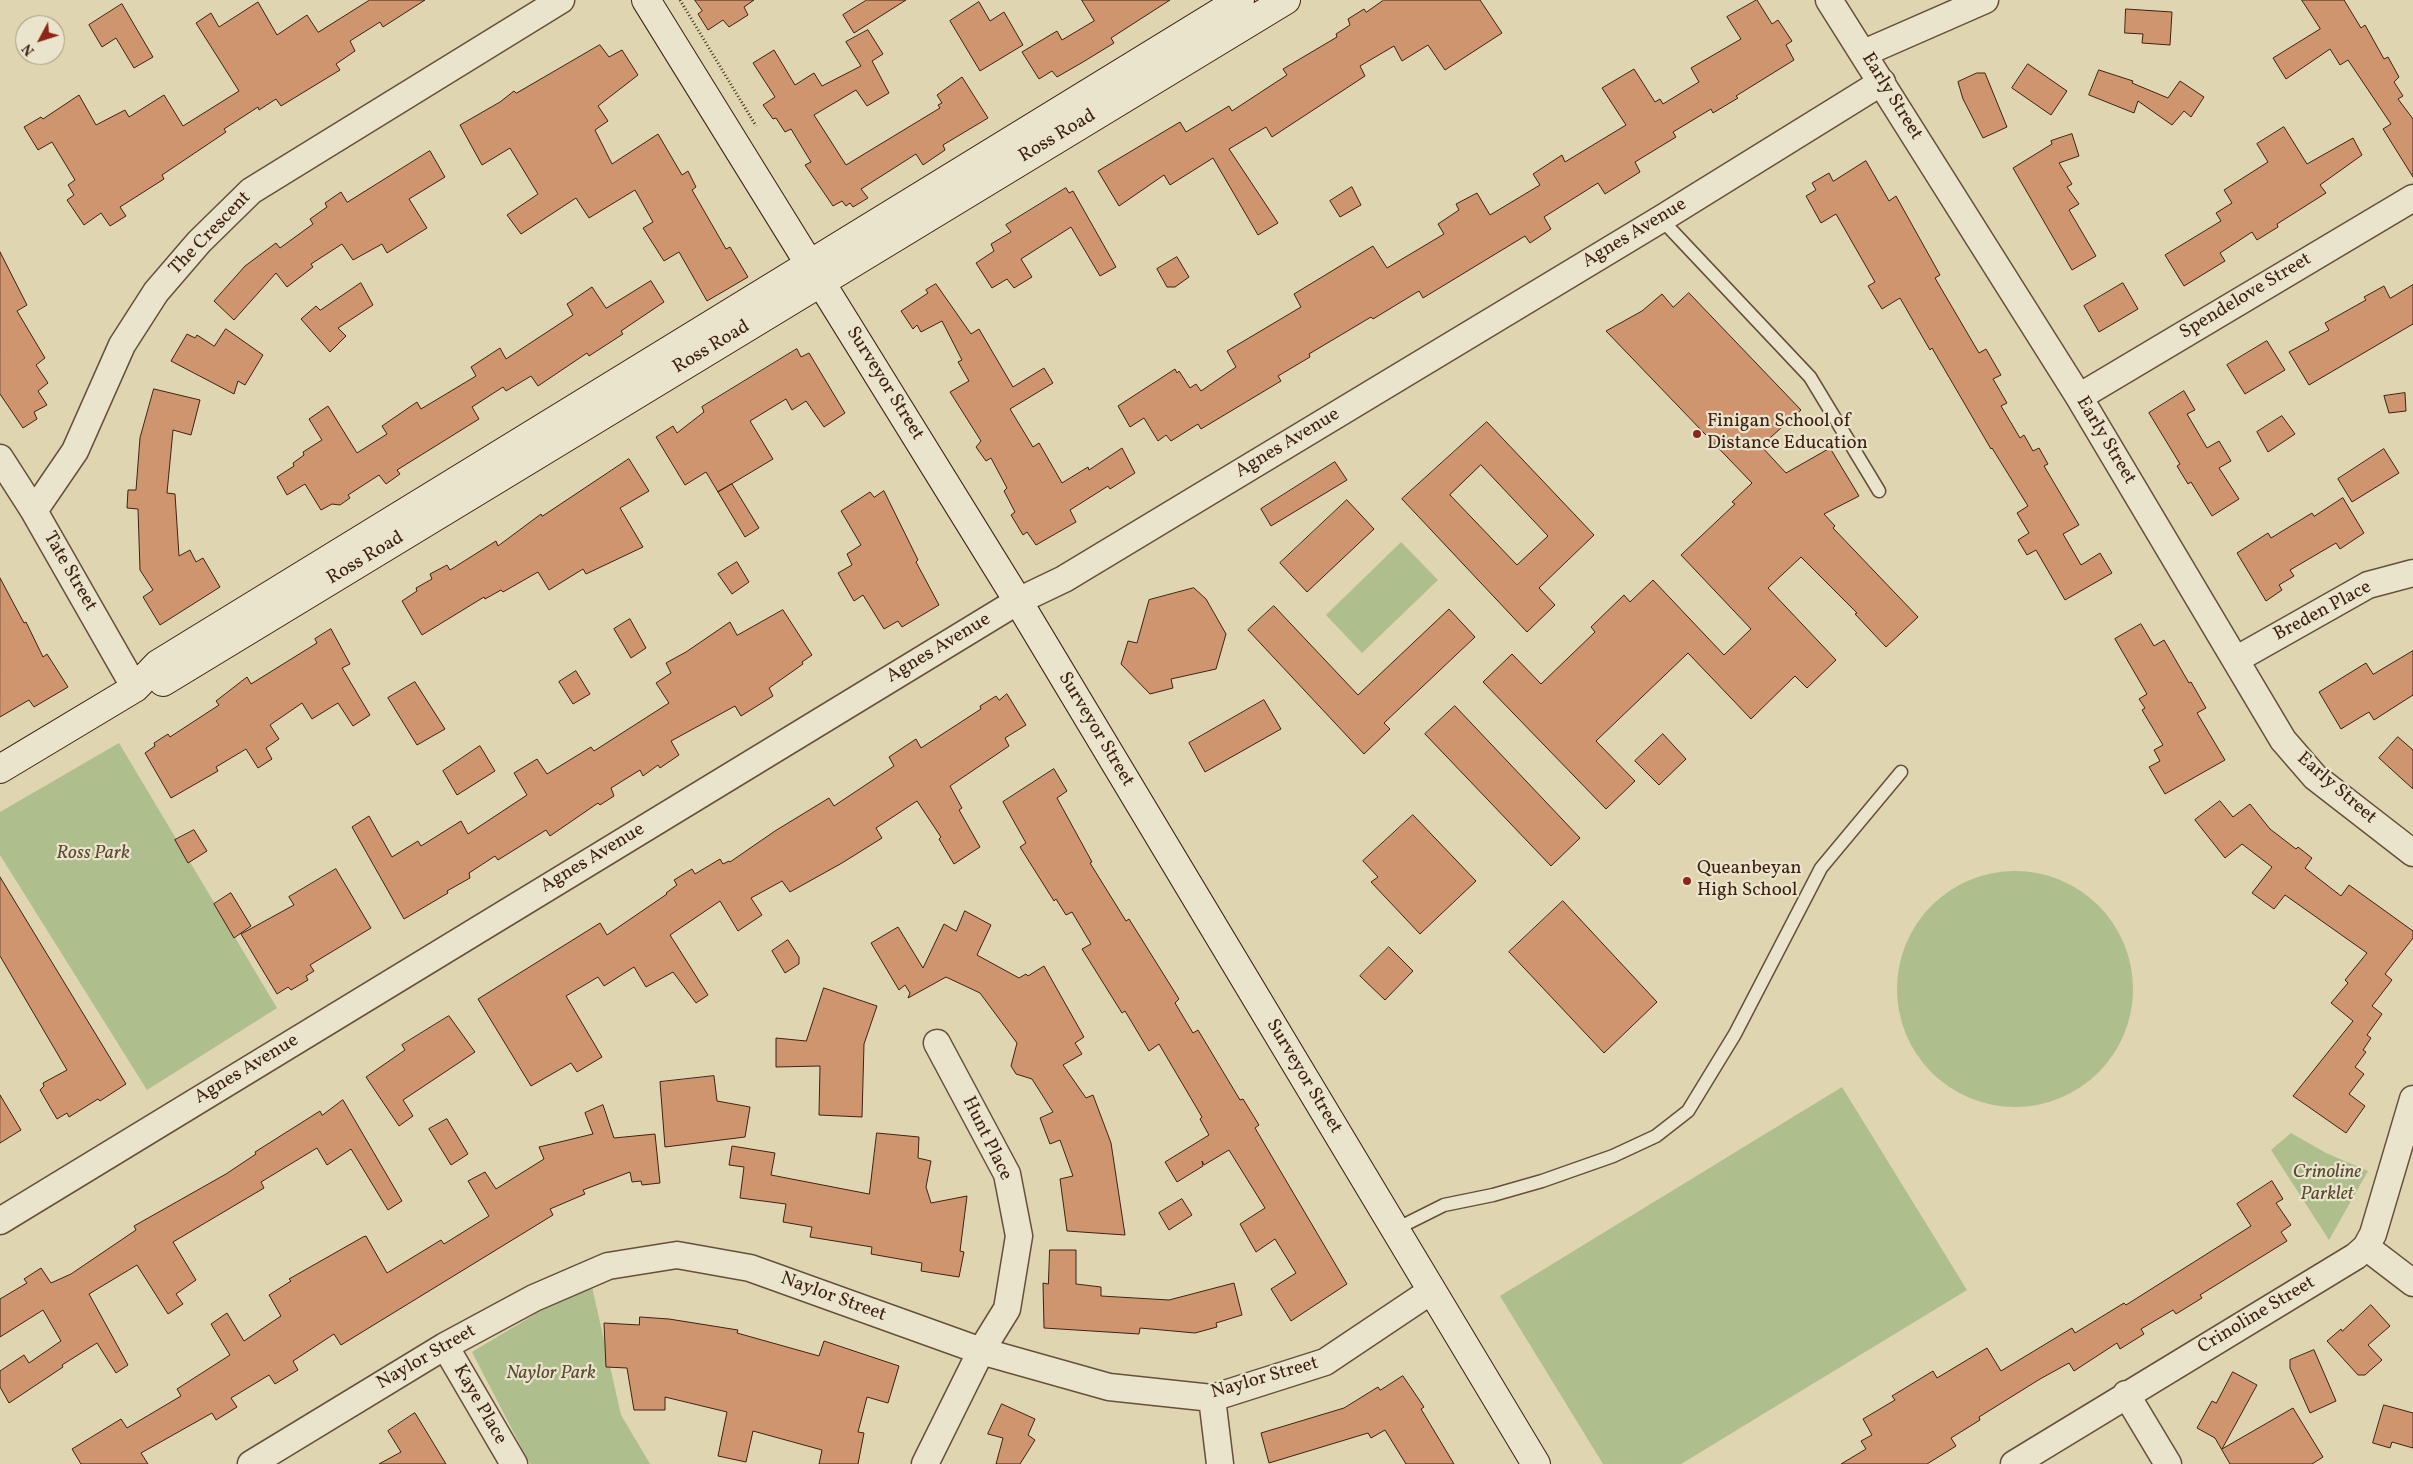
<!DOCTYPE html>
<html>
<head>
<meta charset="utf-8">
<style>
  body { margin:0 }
  #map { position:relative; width:2413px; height:1464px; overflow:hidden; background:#dfd5b0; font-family:Vollkorn,serif }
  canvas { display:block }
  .north { position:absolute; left:15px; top:15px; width:50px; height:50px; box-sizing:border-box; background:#eae4cc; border:1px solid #a69682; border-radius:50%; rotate:230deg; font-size:14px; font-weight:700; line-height:20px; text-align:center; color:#3f2214 }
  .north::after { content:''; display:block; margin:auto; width:18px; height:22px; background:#8f2418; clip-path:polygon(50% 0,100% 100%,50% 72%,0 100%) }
</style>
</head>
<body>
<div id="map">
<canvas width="2413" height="1464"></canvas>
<div class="north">N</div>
</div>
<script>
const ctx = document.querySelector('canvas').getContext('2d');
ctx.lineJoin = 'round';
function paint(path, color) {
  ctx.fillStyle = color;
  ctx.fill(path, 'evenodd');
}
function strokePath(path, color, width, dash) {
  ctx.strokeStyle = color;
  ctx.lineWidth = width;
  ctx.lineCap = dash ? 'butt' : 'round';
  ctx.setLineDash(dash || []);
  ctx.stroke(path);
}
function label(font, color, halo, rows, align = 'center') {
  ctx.font = font + ' Vollkorn,serif';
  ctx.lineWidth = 4.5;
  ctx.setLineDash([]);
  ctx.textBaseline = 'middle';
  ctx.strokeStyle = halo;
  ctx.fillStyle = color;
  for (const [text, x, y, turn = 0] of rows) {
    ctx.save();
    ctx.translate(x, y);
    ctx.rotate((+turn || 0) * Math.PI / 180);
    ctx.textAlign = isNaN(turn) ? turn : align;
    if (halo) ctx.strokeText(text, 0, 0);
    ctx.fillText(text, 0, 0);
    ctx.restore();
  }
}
paint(new Path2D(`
  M1401 542 1438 580 1362 653 1326 615Z
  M119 743 277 1008 147 1090 0 855V812Z
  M1897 989a118 118 0 1 1 236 0a118 118 0 1 1-236 0Z
  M1842 1087 1967 1290 1681 1464H1603L1500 1296Z
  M2291 1133 2326 1153 2368 1171 2329 1240 2271 1150Z
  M592 1287 621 1415 650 1464H530L472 1352 542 1310Z`), '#afbe8d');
const building = new Path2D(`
  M370 0H425L383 27 380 22 350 41 355 51 336 64 340 70 281 106 276 99 259 110 258 107 224 129 226 132 162 175 164 179 120 207 126 216 110 226 101 213 84 225 67 200 74 195 68 185 75 180 52 142 38 150 24 127 41 117 43 119 79 95 96 125 125 110 129 117 164 95 183 126 239 91 196 23 211 13 219 27 258 2 277 35 307 15 318 32Z
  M695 0H754L744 7 748 15 729 27 723 20 708 30 698 14 702 11Z
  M867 0H906L854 33 843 15Z
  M1082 0H1170L1111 38 1114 43 1083 62 1057 77 1052 71 1039 79 1022 52 1057 31 1062 40 1094 21Z
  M1384 0H1480L1502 33 1445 70 1428 45 1402 61 1394 46 1360 66 1365 76 1272 137 1266 127 1229 149 1278 223 1258 235 1213 158 1170 185 1164 175 1119 206 1098 171 1180 122 1186 132 1229 106 1232 111 1287 75 1283 69 1337 37 1336 34 1350 25 1348 19 1364 9 1366 12Z
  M1757 0 1772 24 1778 20 1792 41 1786 45 1794 60 1736 96 1738 98 1713 113 1711 109 1673 132 1676 137 1635 162 1640 172 1605 194 1598 183 1544 217 1551 229 1530 243 1525 236 1423 298 1419 291 1373 319 1371 317 1309 354 1310 357 1278 376 1281 381 1201 429 1198 424 1171 441 1166 435 1158 441 1144 418 1130 427 1118 406 1175 369 1177 373 1179 371 1190 388 1196 384 1201 391 1236 367 1227 351 1301 307 1294 294 1373 246 1387 268 1444 234 1438 224 1459 210 1456 204 1477 193 1490 215 1540 185 1533 174 1562 155 1565 162 1626 125 1602 88 1634 69 1655 102 1660 99 1663 104 1699 82 1691 68 1741 39 1727 17Z
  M2302 0H2344L2361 28 2365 25 2384 59 2388 57 2399 77 2394 82 2403 96 2398 99 2413 119V177L2383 129 2391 124 2348 60 2340 65 2330 49 2286 79 2273 58 2320 29Z
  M979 2 990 21 1004 12 1023 45 980 71 950 21Z
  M122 4 153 57 134 68 116 38 102 47 89 25Z
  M2126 9 2172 12 2170 45 2142 43 2143 34 2125 33Z
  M868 30 883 54 872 61 889 93 867 106 856 90 814 115 846 165 940 108 938 105 942 103 937 95 962 77 988 118 943 145 945 150 923 165 916 154 861 189 868 198 853 207 850 203 846 206 842 201 833 206 805 165 811 162 791 129 785 132 776 118 773 119 763 105 775 97 753 63 774 50 795 85 814 73 822 86 861 66 846 42Z
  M600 45 609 57 622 50 638 75 598 106 608 121 595 130 612 164 658 134 682 175 688 171 696 187 692 190 726 249 730 247 748 277 707 301 679 252 664 261 643 228 653 222 635 190 589 218 576 198 521 234 507 215 538 194 510 148 482 165 460 125 500 102 514 91 516 93Z
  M2028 64 2067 91 2051 115 2012 88Z
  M2099 70 2133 81 2132 83 2168 98 2180 81 2204 97 2191 117 2184 111 2172 125 2138 101 2134 113 2089 95Z
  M1977 73H1985L2007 127 1983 138 1963 99 1958 82Z
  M2284 127 2307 164 2353 138 2362 155 2320 185 2326 193 2277 224 2278 227 2257 240 2252 232 2220 253 2225 261 2184 286 2165 255 2221 221 2216 213 2232 203 2224 190 2268 162 2257 144Z
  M2072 134 2079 156 2059 163 2072 184 2067 187 2079 204 2069 210 2096 256 2072 270 2013 168 2052 144 2051 141Z
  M430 151 445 177 409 199 427 228 387 253 382 244 353 260 342 244 311 264 313 267 287 287 276 273 234 320 214 301 245 266 276 243 280 248 313 224 310 219 327 207 325 203 341 192 347 202Z
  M1866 161 1889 201 1896 196 1940 275 1935 278 1979 353 1986 349 2001 375 1993 379 2007 403 2001 406 2020 438 2024 435 2033 451 2039 448 2048 464 2044 466 2079 525 2063 534 2081 565 2100 553 2112 573 2065 600 2036 550 2027 555 2018 540 2029 533 2017 513 2028 506 1992 448 1991 449 1932 348 1930 350 1900 298 1882 309 1868 286 1875 282 1836 214 1821 223 1806 196 1816 190 1812 183 1829 173 1833 181Z
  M1352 187 1361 205 1340 217 1330 201Z
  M1066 188 1069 193 1073 191 1116 267 1100 276 1071 227 1021 259 1032 277 1014 288 1007 279 992 288 976 263 994 251 991 244 1011 232 1006 225Z
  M0 252 27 305 17 311 45 358 36 365 48 383 38 391 47 405 34 412 37 419 23 428 0 394Z
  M1177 257 1189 277 1175 287H1167L1157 269Z
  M651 281 664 302 621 331 623 334 589 356 587 353 538 386 531 376 506 391 503 387 472 407 479 419 397 470 400 474 386 484 379 475 348 495 350 498 340 505 332 504 321 510 305 484 287 495 277 477 294 466 293 463 304 455 303 452 322 440 309 419 328 406 357 453 387 434 382 426 417 402 421 409 476 376 471 367 500 348 506 359 573 315 567 304 592 287 606 308Z
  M361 283 373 305 338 328 346 336 330 352 301 319 316 306 320 310Z
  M2123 283 2138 309 2099 332 2084 306Z
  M936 284 971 334 979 329 1013 387 1044 368 1053 383 1010 409 1033 447 1039 443 1062 483 1088 467 1089 470 1122 448 1135 473 1110 489 1108 486 1070 510 1076 522 1036 545 1027 532 1023 535 1011 515 1015 512 1004 491 1007 488 991 458 986 461 976 447 981 441 950 392 969 381 958 362 962 360 942 321 921 332 917 325 913 329 901 311 928 293 926 290Z
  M2413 285V324L2309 385 2289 352 2329 330 2325 323 2366 300 2364 297 2384 286 2390 298Z
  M1689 293 1801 410 1761 446 1786 473 1830 448 1859 496 1824 514 1835 526 1833 528 1918 617 1886 647 1855 614 1857 613 1801 557 1768 588 1836 660 1807 688 1795 676 1751 719 1688 653 1596 741 1635 781 1606 809 1483 682 1512 654 1541 684 1595 632 1591 627 1624 595 1630 602 1653 580 1724 655 1751 629 1681 555 1735 504 1732 502 1752 483 1606 331 1642 311 1662 294 1673 307Z
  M226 329 263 355 245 385 238 381 234 394 171 361 187 334 195 338 197 335 214 346Z
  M2267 341 2285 370 2245 394 2227 365Z
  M797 349 801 357 809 353 845 413 824 427 806 401 792 410 786 399 750 421 773 459 718 492 706 472 685 485 656 437 673 426 677 433 704 412 702 407Z
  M154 389 200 400 191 435 173 430 167 493 175 494 179 556 190 550 196 562 203 558 220 587 160 625 143 597 153 590 140 570 138 509 127 508 128 490H136L140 438Z
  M2184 391 2195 410 2187 414 2207 448 2219 441 2231 461 2219 468 2239 499 2212 516 2191 482 2188 484 2177 466 2180 464 2149 413Z
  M2405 393 2406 411 2389 413 2384 396Z
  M2282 416 2295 434 2268 452 2257 432Z
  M1487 422 1594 535 1539 588 1555 605 1527 632 1402 499ZM1481 465 1548 536 1517 565 1450 495Z
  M2384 449 2399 473 2352 502 2338 479Z
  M629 459 649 491 620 508 643 547 586 574 583 569 549 590 538 572 503 592 501 590 485 599 484 597 422 635 402 601 417 591 416 588 432 579 430 574 447 565 450 570 496 541 498 546 541 514 542 516Z
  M1335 462 1347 480 1271 526 1261 509Z
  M732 484 759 528 745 537 718 492Z
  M884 491 918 560 916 562 939 605 902 627 898 621 884 629 863 595 854 601 838 573 852 565 847 554 861 545 841 511 870 492 874 497Z
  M2343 498 2364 533 2340 549 2336 543 2290 570 2294 576 2279 585 2282 590 2266 601 2237 553 2268 533 2271 538 2312 513 2314 516Z
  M1347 500 1374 529 1307 592 1280 563Z
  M737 562 749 582 732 594 718 574Z
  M0 578 24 623 26 622 43 657 47 654 68 687 34 707 29 700 0 717Z
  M1194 588 1206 599 1226 634 1216 669 1171 679 1173 688 1150 694 1121 664 1128 641 1137 643 1149 600Z
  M1274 606 1358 695 1449 609 1475 637 1384 723 1390 729 1364 754 1248 630Z
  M783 610 812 655 802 662 803 664 769 688 773 696 741 716 735 706 671 741 679 755 660 768 658 765 643 776 640 770 611 788 614 796 600 805 598 803 550 836 546 830 498 860 495 856 469 873 470 878 447 891 448 893 404 919 352 827 369 816 392 857 418 841 421 846 461 821 468 834 527 795 514 773 537 759 547 774 591 747 594 751 669 703 656 683 671 673 666 663 686 652 730 622 737 635Z
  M630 619 646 648 631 658 614 629Z
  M2141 624 2154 646 2164 640 2189 683 2191 682 2206 708 2197 713 2225 760 2165 794 2149 767 2160 761 2154 750 2163 745 2142 710 2145 708 2139 699 2147 694 2115 639Z
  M331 629 350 664 342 668 370 715 353 726 338 703 312 719 302 703 270 725 279 739 266 748 272 759 258 768 246 749 216 767 218 771 171 798 145 753 155 746 154 743 168 734 170 737 219 705 216 701 247 677 251 684 317 643 315 639Z
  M2413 651V695L2374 720 2369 712 2341 729 2319 692 2366 663 2373 674Z
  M576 671 590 694 573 704 559 682Z
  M415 682 445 729 417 745 388 698Z
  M1007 694 1026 725 1005 738 1009 746 950 786 962 808 959 810 980 847 954 864 939 839 941 837 917 801 876 828 882 838 842 863 790 892 782 881 751 898 762 915 738 931 720 901 670 935 708 995 696 1003 673 972 646 987 634 967 604 986 598 977 566 996 602 1057 577 1072 571 1063 531 1086 478 999 600 923 607 935 667 894 666 893 677 885 674 880 692 869 695 874 720 859 723 864 729 861 730 862 775 831 829 798 834 806 894 766 889 757 916 739 921 748 981 709 980 706 996 696 999 700Z
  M1264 700 1281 729 1205 772 1189 743Z
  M1455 706 1580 838 1551 866 1425 734Z
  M1663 734 1686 759 1659 785 1635 761Z
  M2398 737 2413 750V789L2379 758Z
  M480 746 495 771 457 795 443 771Z
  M1054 769 1067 791 1057 798 1092 862 1090 863 1126 921 1129 919 1179 999 1175 1003 1193 1033 1198 1030 1240 1100 1243 1099 1259 1125 1255 1128 1347 1284 1291 1321 1271 1289 1296 1273 1275 1239 1256 1252 1240 1224 1265 1208 1229 1150 1204 1165 1202 1161 1203 1166 1177 1182 1165 1162 1209 1135 1200 1119 1202 1117 1159 1044 1149 1051 1125 1011 1122 1013 1082 949 1091 944 1072 912 1066 915 1056 899 1054 901 1020 847 1026 843 1003 802Z
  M2220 801 2233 817 2250 804 2270 829 2296 849 2298 847 2312 858 2305 868 2341 896 2349 885 2413 931V938L2385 974 2392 980 2372 1006 2382 1014 2367 1035 2371 1038 2363 1050 2366 1052 2355 1067 2364 1074 2349 1094 2365 1106 2346 1133 2293 1096 2353 1021 2331 1003 2348 983 2345 980 2367 953 2285 895 2274 909 2252 893 2272 867 2242 844 2225 858 2195 820Z
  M1413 815 1476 881 1420 934 1371 882 1378 877 1363 861Z
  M194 830 207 851 188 863 175 840Z
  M336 869 371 928 310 965 314 971 306 976 308 980 291 990 288 987 277 994 241 934 294 905 289 897Z
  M0 877 126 1084 100 1101 98 1099 69 1117 67 1113 57 1119 40 1090 44 1086 43 1083 67 1070 0 956Z
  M231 893 251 926 234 938 214 904Z
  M1563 901 1657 1002 1604 1053 1509 952Z
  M965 911 991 925 977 955 1019 978 1026 974 1028 976 1044 966 1084 1037 1075 1043 1082 1054 1063 1065 1086 1098 1093 1095 1111 1143 1125 1235 1067 1231 1060 1179 1073 1176 1060 1140 1050 1144 1040 1118 1053 1112 1032 1079 1016 1074 1011 1066 1017 1043 980 993 946 977 908 998 910 993 905 985 899 990 871 943 898 927 923 968 944 924 956 931Z
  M788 940 799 957V964L785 973 772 951Z
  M1389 947 1413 971 1385 1000 1360 976Z
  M824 988 877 1006 864 1044 862 1117 819 1115 820 1066 776 1067V1038L806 1041Z
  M449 1016 475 1052 403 1100 413 1116 399 1126 366 1077 405 1050 402 1045Z
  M714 1076 717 1101 750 1107 745 1137 665 1147 660 1082Z
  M0 1095 21 1130 0 1143Z
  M343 1100 402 1201 388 1210 351 1149 327 1165 317 1148 261 1182 264 1188 173 1242 196 1280 176 1294 183 1304 168 1314 137 1265 89 1294 128 1365 116 1373 97 1343 62 1365 63 1367 9 1403 0 1387V1371L24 1355 29 1363 61 1341 43 1310 0 1337V1299L27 1283 24 1279 41 1268 51 1283 71 1274 136 1230 134 1226 226 1174 256 1154 255 1152 320 1111 322 1115Z
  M603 1105 614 1138 655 1134 660 1183 642 1185 641 1181 632 1182 630 1172 583 1190 585 1194 550 1209 553 1215 341 1345 334 1334 293 1361 298 1370 275 1384 269 1375 231 1398 237 1407 216 1420 212 1413 141 1453 148 1464H81L72 1449 121 1419 127 1428 181 1396 177 1389 230 1355 211 1324 227 1313 244 1341 281 1316 269 1295 291 1281 289 1279 363 1237 366 1236 387 1273 441 1240 444 1244 489 1216 468 1181 485 1172 496 1189 544 1159 539 1147 593 1134 585 1113Z
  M447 1119 468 1154 451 1165 429 1129Z
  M877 1133 919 1137 918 1158 931 1161 926 1187 931 1203 967 1196 960 1251 964 1252 959 1277 921 1271 922 1263 871 1254 872 1247 810 1237 812 1227 783 1222 786 1204 740 1198 744 1167 729 1165 732 1146 775 1153 771 1175 869 1194Z
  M2272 1181 2283 1199 2276 1203 2291 1225 2281 1232 2287 1241 2200 1295 2202 1298 2176 1314 2173 1310 2141 1329 2144 1334 2120 1349 2117 1343 2074 1371 2069 1363 2040 1379 1979 1417 1980 1420 1951 1438 1956 1446 1927 1464H1841L1866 1449 1861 1441 1872 1435 1863 1419 1895 1400 1892 1396 1933 1371 1937 1378 1987 1348 2001 1371 2072 1328 2075 1333 2124 1303 2126 1305 2251 1226 2237 1204Z
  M1182 1199 1192 1215 1169 1230 1159 1213Z
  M1050 1250H1076V1284L1101 1287V1296L1169 1300 1234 1283 1242 1315 1216 1323 1217 1327 1195 1333 1140 1328 1139 1334 1044 1328 1043 1283 1048 1284Z
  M2371 1305 2390 1326 2368 1345 2382 1360 2365 1375H2358L2327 1341 2341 1329 2342 1331Z
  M640 1317 669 1319 738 1330 737 1333 819 1356 824 1341 899 1366 888 1403 867 1397 858 1432 864 1433 858 1464H819L822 1450 753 1431 746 1462 718 1456 727 1412 665 1397V1410H634L627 1368 606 1367 604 1323 639 1325Z
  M2314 1350 2336 1401 2310 1413 2290 1368V1360Z
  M2233 1372 2257 1385 2222 1449 2293 1408 2323 1457 2312 1464H2230L2215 1438 2197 1428 2212 1401 2216 1403Z
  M1403 1376 1424 1407 1421 1409 1454 1464H1406L1385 1430 1371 1438 1368 1433 1269 1463 1261 1433 1344 1408 1378 1387 1380 1390Z
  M1002 1404 1035 1419 1028 1435 1035 1440 1020 1464H996L1003 1438 988 1434Z
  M2384 1405 2413 1413V1448L2392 1442 2390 1448 2373 1443Z
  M415 1413 446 1464H379L401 1452 388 1431Z`);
paint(building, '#cf956e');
strokePath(building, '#3f2214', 1);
const lane = new Path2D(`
  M1661 219 1810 377 1879 491
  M1394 1230 1444 1205 1493 1195 1542 1181 1613 1156 1656 1136 1688 1111 1735 1034 1821 868 1901 772`);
const street = new Path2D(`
  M1829 0 2079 397 2283 740 2315 777 2413 853
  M1864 53 1985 0
  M2079 397 2413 198
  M0 458 34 511 135 688
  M34 511 75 451 122 345 156 292 199 242 251 191 561 0
  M2237 659 2368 585 2413 573
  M0 1221 1018 601 1064 579 1661 219 1882 82
  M2366 1247 2413 1283
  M445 1346 514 1464
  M2126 1394 2168 1464
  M1212 1398 1220 1464
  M251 1464 445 1346 534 1298 608 1266 677 1255 750 1268 981 1351 1109 1387 1212 1398 1325 1362 1431 1291
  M925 1464 981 1351 1007 1309 1019 1236 1007 1174 937 1043
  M2014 1464 2356 1256 2366 1247 2373 1234 2413 1099`);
const secondary = new Path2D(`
  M646 0 1018 601 1536 1464
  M163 682 1286 0
  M0 769 135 688 158 664 1240 0`);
strokePath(lane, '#674f3b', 15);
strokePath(street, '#674f3b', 29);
strokePath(secondary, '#3f2214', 30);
strokePath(new Path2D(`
  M680 0 756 126`), '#3f2214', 3, [1, 2.5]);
strokePath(lane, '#eae4cc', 12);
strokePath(street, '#eae4cc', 26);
strokePath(secondary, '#eae4cc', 28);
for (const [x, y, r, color] of [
  [1697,434,5,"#8f2418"],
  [1687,881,5,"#8f2418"]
]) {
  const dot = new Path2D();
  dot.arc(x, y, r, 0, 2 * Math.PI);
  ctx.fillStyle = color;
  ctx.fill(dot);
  strokePath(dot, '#eae4cc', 2);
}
label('19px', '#3f2214', '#eae4cc', [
  ["Early Street",1891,97,58],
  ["Ross Road",1058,137,-31],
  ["The Crescent",211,234,-46],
  ["Agnes Avenue",1635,234,-31],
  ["Spendelove Street",2246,297,-31],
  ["Ross Road",712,348,-31],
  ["Surveyor Street",884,384,58],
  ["Early Street",2105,441,59],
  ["Agnes Avenue",1288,444,-31],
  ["Ross Road",366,559,-31],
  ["Tate Street",69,572,60],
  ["Breden Place",2323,612,-28],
  ["Agnes Avenue",939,649,-31],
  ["Surveyor Street",1095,730,59],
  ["Early Street",2336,789,41],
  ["Agnes Avenue",593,859,-31],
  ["Agnes Avenue",247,1070,-31],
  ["Surveyor Street",1303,1077,59],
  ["Hunt Place",986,1139,64],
  ["Naylor Street",833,1298,20],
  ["Crinoline Street",2257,1316,-31],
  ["Naylor Street",427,1358,-30],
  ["Naylor Street",1265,1379,-16],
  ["Kaye Place",479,1405,60]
]);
label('19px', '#3f2214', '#eae4cc', [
  ["Finigan School of",1707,423],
  ["Distance Education",1707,445],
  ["Queanbeyan",1697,870],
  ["High School",1697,892]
], 'left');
label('italic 19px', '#5b4932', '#eae4cc', [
  ["Ross Park",93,855],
  ["Crinoline",2327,1174],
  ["Parklet",2327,1196],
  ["Naylor Park",551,1375]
]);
</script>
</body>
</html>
